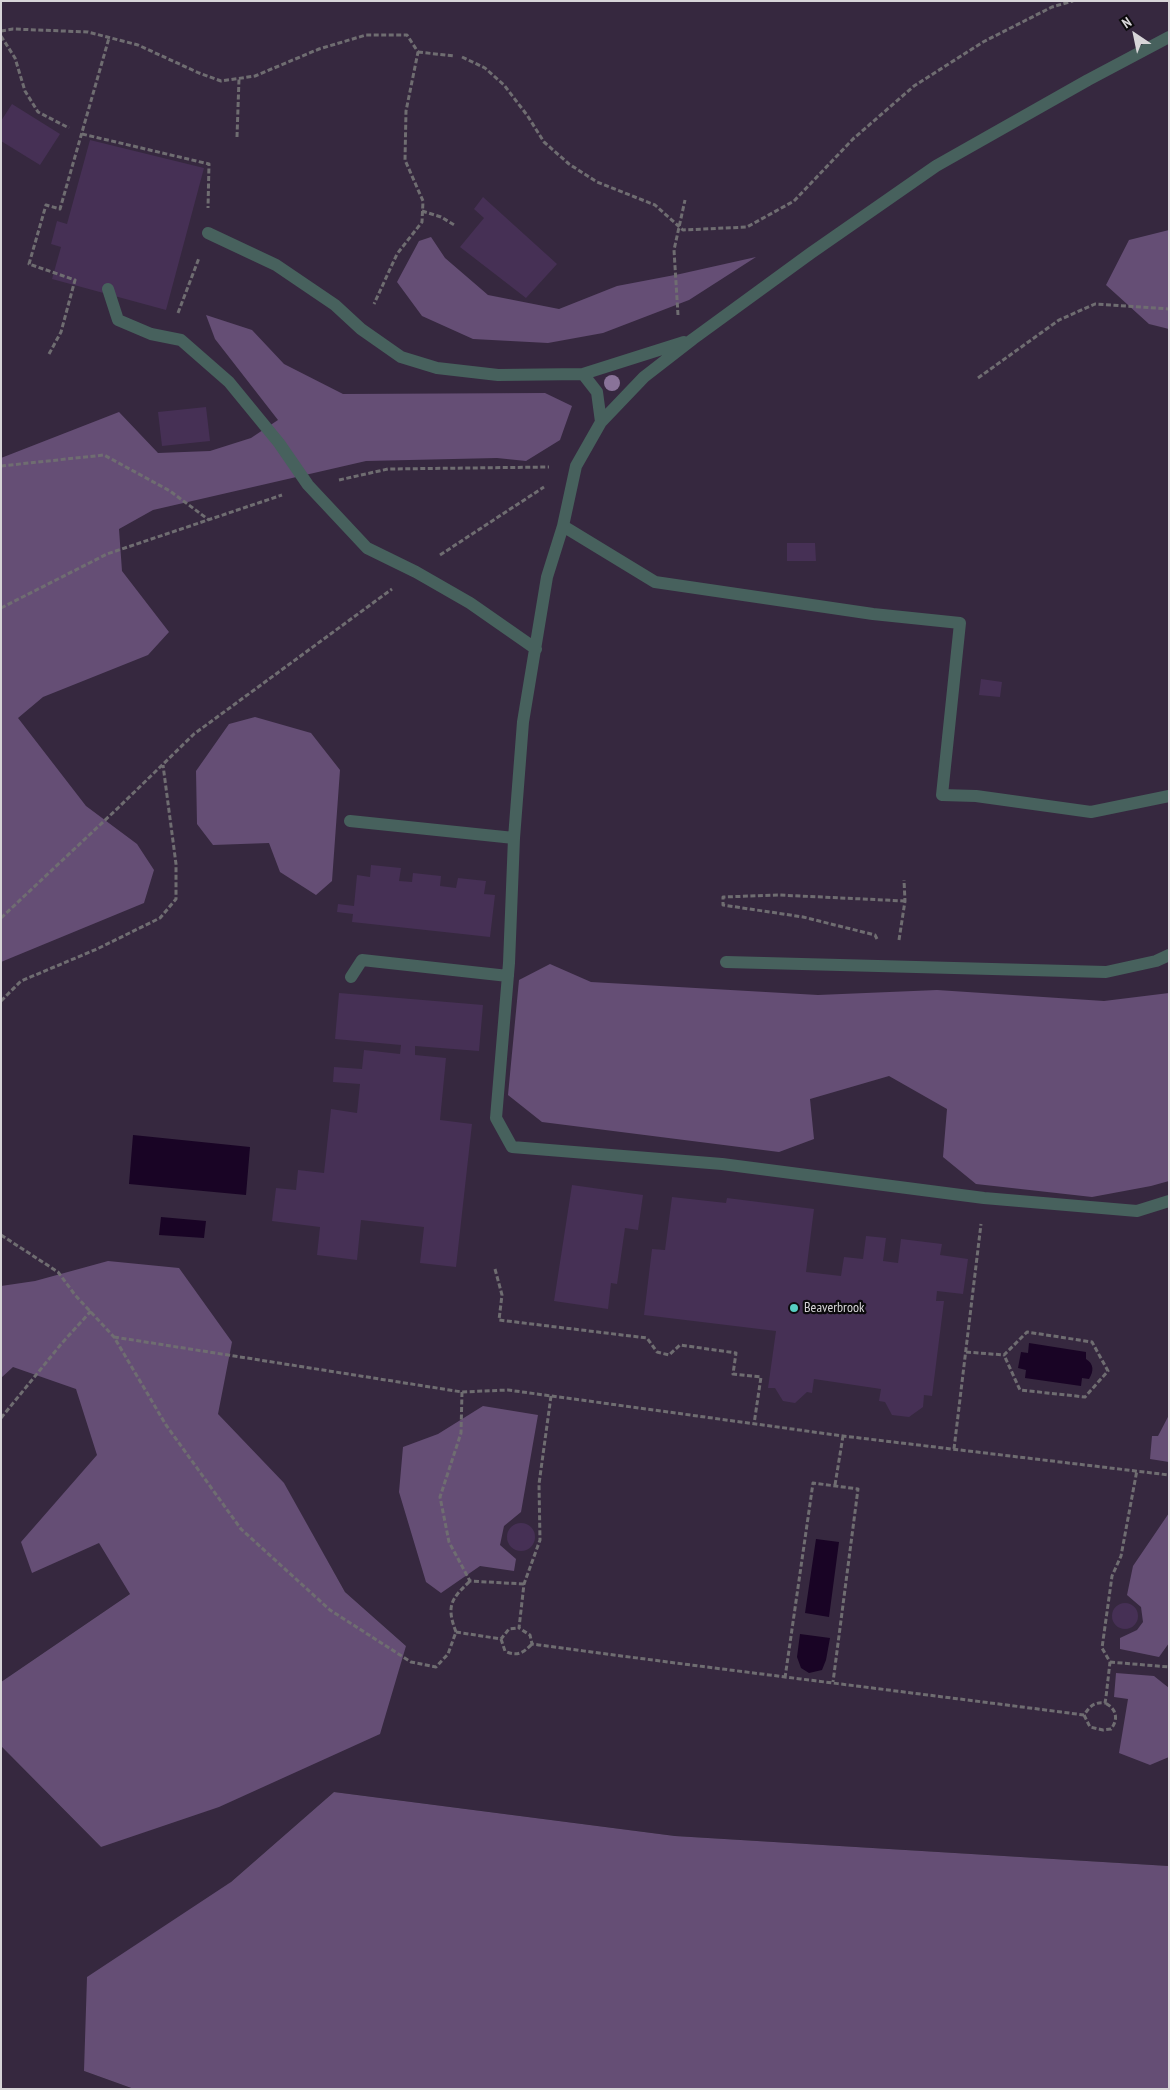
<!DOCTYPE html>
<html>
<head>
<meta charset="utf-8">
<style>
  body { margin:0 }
  #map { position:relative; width:1170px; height:2090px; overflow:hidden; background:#232125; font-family:"PT Sans Narrow",sans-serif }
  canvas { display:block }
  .frame { position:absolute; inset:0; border:2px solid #d7d5d8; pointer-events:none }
  .north { position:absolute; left:1110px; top:10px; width:50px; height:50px; -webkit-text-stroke:4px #0c0b0d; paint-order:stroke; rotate:326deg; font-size:14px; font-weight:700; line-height:20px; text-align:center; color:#d7d5d8 }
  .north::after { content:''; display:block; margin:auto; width:18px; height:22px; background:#d7d5d8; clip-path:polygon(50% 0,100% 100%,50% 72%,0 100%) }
</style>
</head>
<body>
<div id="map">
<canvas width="1170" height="2090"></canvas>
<div class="frame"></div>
<div class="north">N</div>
</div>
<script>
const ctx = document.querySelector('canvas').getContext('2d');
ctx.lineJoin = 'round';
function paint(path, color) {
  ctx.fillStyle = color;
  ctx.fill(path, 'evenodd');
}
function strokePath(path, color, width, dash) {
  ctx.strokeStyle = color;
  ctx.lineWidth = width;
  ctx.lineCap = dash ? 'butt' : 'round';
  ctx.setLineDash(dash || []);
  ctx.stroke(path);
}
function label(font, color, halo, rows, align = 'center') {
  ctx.font = font + ' "PT Sans Narrow",sans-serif';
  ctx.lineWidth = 4.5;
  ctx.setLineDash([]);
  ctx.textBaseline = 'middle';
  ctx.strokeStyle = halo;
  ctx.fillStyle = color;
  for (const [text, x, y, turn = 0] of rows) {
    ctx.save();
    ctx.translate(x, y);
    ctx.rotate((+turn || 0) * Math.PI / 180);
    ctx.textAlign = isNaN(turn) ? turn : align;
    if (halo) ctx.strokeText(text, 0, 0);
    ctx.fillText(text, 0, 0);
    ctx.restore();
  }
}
paint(new Path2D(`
  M1 1H1169V1866L675 1836 334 1792 231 1882 84 2071 134 2089H1V1746L101 1847 406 1646 345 1592 284 1484 130 1594 1 1682Z`), '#36283f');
paint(new Path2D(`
  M1169 230V329L1149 324 1106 285 1129 240Z
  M431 237 445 258 488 295 559 309 617 286 680 274 756 257 689 300 603 333 548 343 473 339 422 316 397 282 419 241Z
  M206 315 252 330 284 364 343 394 545 393 572 406 560 440 526 461 497 458 366 461 153 510 119 529 122 571 169 632 148 655 43 697 18 718 86 806 137 844 154 870 144 903 1 962V458L119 412 158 453 210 451 251 438 278 420 215 339Z
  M255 717 311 733 340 770 332 881 316 895 280 872 269 843 213 845 197 824 196 771 229 724Z
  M550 964 591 982 818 995 937 990 1104 1001 1169 993V1181L1151 1186 1092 1197 976 1184 943 1157 947 1109 889 1076 810 1099 814 1139 779 1152 542 1122 508 1095 519 980Z
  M108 1261 179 1268 232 1342 218 1414 284 1483 345 1592 406 1646 380 1734 219 1807 101 1847 1 1746V1682L130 1594 99 1543 32 1573 21 1542 97 1455 76 1389 13 1367 1 1378V1286L35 1281Z
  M483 1406 538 1415 521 1512 504 1526 500 1545 516 1559 514 1571 480 1566 441 1593 426 1582 399 1492 403 1447 438 1434Z
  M1169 1415V1462L1150 1459 1152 1436H1158Z
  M1169 1513V1643L1159 1657 1120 1649V1638L1137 1630 1143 1622 1141 1607 1127 1595 1133 1566Z
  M1116 1673 1154 1676 1169 1688V1757L1150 1765 1119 1753 1128 1699 1114 1697Z
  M334 1792 675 1836 1169 1866V2089H134L84 2071 87 1977 231 1882Z`), '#654e75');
paint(new Path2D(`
  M133 1135 250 1147 246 1195 129 1184Z
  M161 1217 206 1221 204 1238 159 1235Z
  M1029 1343 1086 1352V1359C1094 1364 1094 1371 1089 1379L1082 1378 1081 1386 1025 1378 1026 1370 1018 1368 1021 1352 1028 1353Z
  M816 1539 839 1542 829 1617 805 1613Z
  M800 1634 830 1638 826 1660 822 1670 809 1673 801 1668 797 1657Z`), '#190425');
paint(new Path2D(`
  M12 104 60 134 40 165 1 141V121Z
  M90 140 204 168 166 310 52 279 61 247 51 244 57 221 67 224Z
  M483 197 557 264 526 298 460 247 484 218 474 209Z
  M206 407 210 441 162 446 158 412Z
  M787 543H815L816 561H787Z
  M981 679 1002 682 1000 697 979 695Z
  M371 865 401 868 399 881 412 882 413 873 441 876 440 886 456 888 458 878 486 881 484 894 495 895 490 937 352 922 353 914 337 912 338 904 354 906 357 875 370 877Z
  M339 993 483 1005 479 1051 415 1046V1055L446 1058 440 1120 472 1124 456 1267 420 1263 424 1227 361 1220 357 1260 317 1255 320 1227 272 1221 276 1188 296 1190 298 1170 324 1173 331 1109 357 1113 360 1084 333 1082 334 1067 362 1069 364 1050 400 1054 401 1045 335 1039Z
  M572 1185 643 1195 638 1230 625 1228 617 1284 611 1283 608 1309 554 1301Z
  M672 1197 726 1203 727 1198 814 1209 806 1272 841 1276 844 1257 863 1259 866 1236 886 1238 883 1261 898 1263 901 1239 942 1244 940 1255 968 1259 963 1294 937 1291 936 1301H944L932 1396 924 1395 923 1407 909 1417 892 1415 885 1402 879 1401 881 1389 814 1379 812 1393 807 1392 795 1403 783 1401 775 1388H768L776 1331 644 1315 652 1249 665 1250Z
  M507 1537a14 14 0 1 1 28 0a14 14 0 1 1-28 0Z
  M1112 1616a13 13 0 1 1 26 0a13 13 0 1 1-26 0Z`), '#463055');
strokePath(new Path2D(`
  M1 31 13 29 88 32 138 45 199 73 221 81 255 76 319 49 366 35H407L418 52 406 111 405 160 423 201 422 222 397 254 374 304
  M1 36 15 58 25 91 38 112 69 128
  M418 52 454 56
  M462 57 485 68 504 85 527 115 544 142 569 164 597 182 655 205 683 230 747 227 794 201 853 139 914 86 983 42 1052 7 1073 1
  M82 134 209 164 208 208
  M237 137 239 79
  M422 211 441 217 456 226
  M178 313 199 258
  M678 315 674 250 685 200
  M49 354 61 332 75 280 29 264 46 205 60 209 109 38
  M978 378 1059 320 1095 304 1169 309
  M1 466 104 455 170 491 209 520
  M339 480 388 469 549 467
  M440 555 544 487
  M1 608 107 554 282 495
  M1 918 119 807 194 734 392 589
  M877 939 875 935 803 917 723 905V897L779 895 905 901
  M899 940 905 901 904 880
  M1 1001 21 981 97 949 160 918 176 899V864L163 765
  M1 1235 58 1272 75 1295 114 1337 166 1425 241 1529 330 1610 411 1662 436 1667 448 1654 456 1632C446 1606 451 1599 470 1581
  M495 1269 502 1295 499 1320 647 1338 657 1352 669 1355 680 1345 736 1353 733 1374 761 1377 754 1424
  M114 1337 462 1392 508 1390 843 1436 1169 1475
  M966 1352 1004 1355 1027 1332 1092 1342 1108 1371 1085 1397 1020 1390 1004 1355
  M462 1392 461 1433 440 1497 449 1542 470 1581 524 1584
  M551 1396 539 1484 540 1540 524 1584 519 1628 530 1635 532 1644C716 1669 900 1691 1084 1715 1090 1706 1094 1702 1105 1703L1106 1697 1110 1662 1102 1648 1112 1576 1121 1556 1137 1470
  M1 1418 62 1343 91 1311
  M954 1449 981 1224
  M835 1485 843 1436
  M456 1632 501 1639 509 1629 519 1628
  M501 1639 505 1651C517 1657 523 1653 532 1644
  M1110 1662 1169 1667
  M785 1678 813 1483 858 1489 833 1682
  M1084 1715 1090 1727 1103 1730 1111 1729C1119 1719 1116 1708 1105 1703`), '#6f6d71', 3, [5, 2.5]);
strokePath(new Path2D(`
  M1169 37 1088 80 936 166 811 253 693 339 644 377 601 422 576 466 563 526 547 577 523 722 514 838 509 963 496 1118 512 1147 722 1164 984 1198 1137 1211 1169 1201
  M208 233 276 265 335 305 361 329 401 357 437 368 498 375 583 374 684 342
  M108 289 118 320 151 334 181 340 229 382 279 443 308 485 367 548 416 572 470 603 536 649
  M583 374 597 392 601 422
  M563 526 655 582 873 614 960 623 942 795 976 796 1091 812 1169 796
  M350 821 514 838
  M726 962 1106 972 1156 961 1169 955
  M351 977 362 960 508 976`), '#47615d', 12);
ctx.fillStyle = '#897399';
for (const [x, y] of [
  [612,383]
]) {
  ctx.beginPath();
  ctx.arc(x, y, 8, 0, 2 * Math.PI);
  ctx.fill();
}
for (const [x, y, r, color] of [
  [794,1308,5,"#57cec2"]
]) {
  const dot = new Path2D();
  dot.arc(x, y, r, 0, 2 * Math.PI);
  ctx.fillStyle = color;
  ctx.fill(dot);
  strokePath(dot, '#0c0b0d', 2);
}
label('14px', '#d7d5d8', '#0c0b0d', [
  ["Beaverbrook",804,1308]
], 'left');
</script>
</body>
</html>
